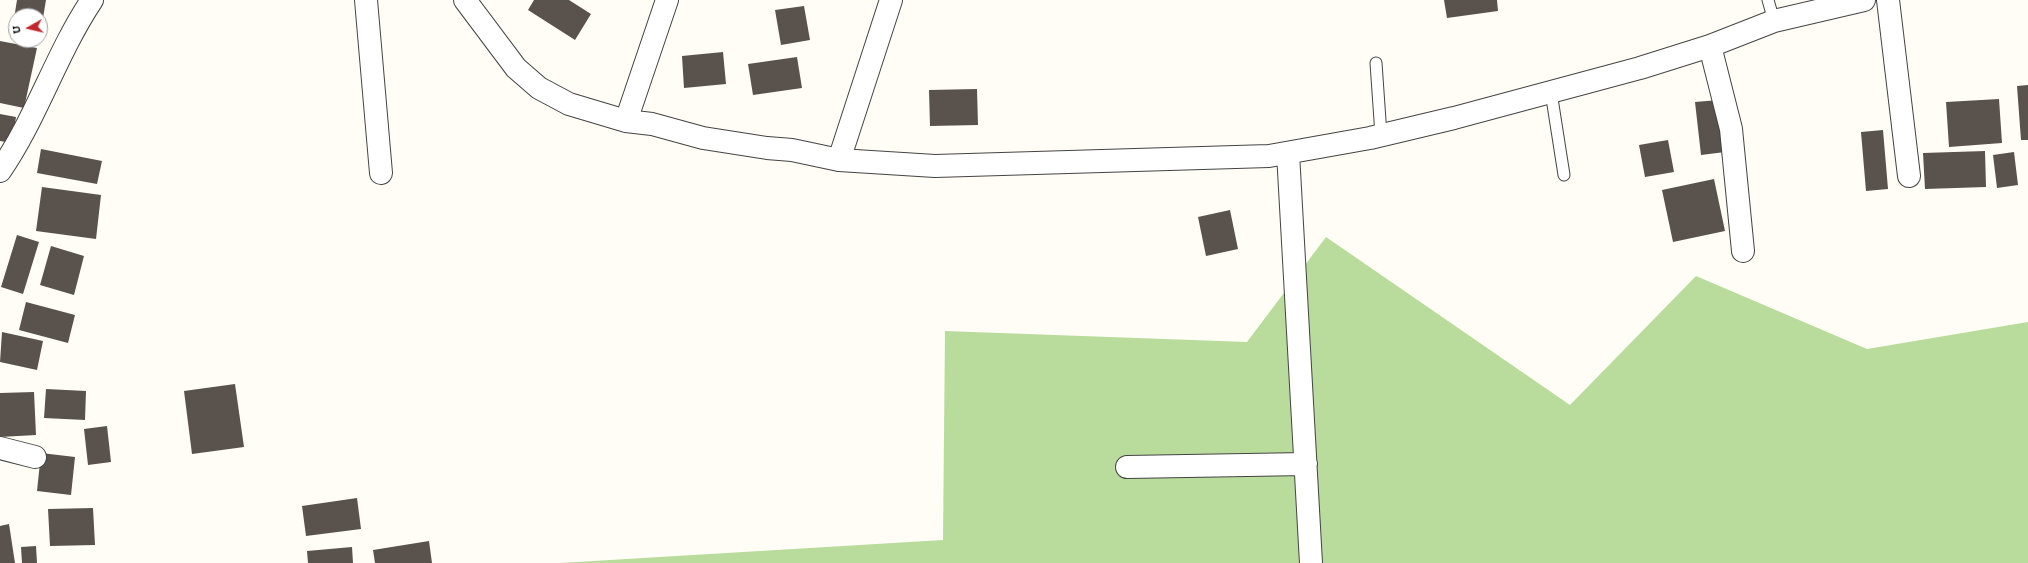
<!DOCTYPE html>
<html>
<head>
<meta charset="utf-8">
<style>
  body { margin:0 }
  #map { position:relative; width:2028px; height:563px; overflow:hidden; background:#fffdf5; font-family:"Zilla Slab",serif }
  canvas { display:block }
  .north { position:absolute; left:8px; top:8px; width:40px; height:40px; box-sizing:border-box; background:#fff; border:1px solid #a0a0a0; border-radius:50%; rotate:262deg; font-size:11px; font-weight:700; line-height:16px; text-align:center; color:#111 }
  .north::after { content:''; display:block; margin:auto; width:14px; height:18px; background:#c4262e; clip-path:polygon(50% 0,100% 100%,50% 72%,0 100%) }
</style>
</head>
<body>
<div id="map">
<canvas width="2028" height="563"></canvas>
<div class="north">U</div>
</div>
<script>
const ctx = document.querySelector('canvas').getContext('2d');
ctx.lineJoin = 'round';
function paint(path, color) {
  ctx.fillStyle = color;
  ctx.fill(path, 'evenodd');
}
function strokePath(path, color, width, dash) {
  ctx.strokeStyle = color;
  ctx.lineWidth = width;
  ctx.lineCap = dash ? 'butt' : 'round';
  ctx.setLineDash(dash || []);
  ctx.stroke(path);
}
paint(new Path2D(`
  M1326 237 1570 405 1696 276 1867 349 2028 322V563H560L943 540 945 331 1247 342Z`), '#b9dc9c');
paint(new Path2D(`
  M17 0H46L41 30 40 16H16V25H13Z
  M534 0H569L591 14 575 40 528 10Z
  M1444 0H1497L1498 11 1447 18Z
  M804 6 810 40 781 45 775 10Z
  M0 41 37 48 24 108 0 103Z
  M723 52 726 84 684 88 682 56Z
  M797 57 802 88 753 95 748 64Z
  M2028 85V140H2021L2017 86Z
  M977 89 978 125 930 126 929 90Z
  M1999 99 2002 143 1949 147 1946 102Z
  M1719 100 1725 152 1701 155 1695 102Z
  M0 114 16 117 12 143 0 141Z
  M1883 130 1888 189 1866 191 1861 132Z
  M1668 140 1674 172 1645 177 1639 145Z
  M41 149 102 161 97 184 37 173Z
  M1985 151 1986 187 1925 189 1923 153Z
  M2014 152 2018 185 1997 188 1993 155Z
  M1714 179 1725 231 1673 242 1662 190Z
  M42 187 101 195 96 239 36 231Z
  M1230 210 1238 249 1206 256 1198 217Z
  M17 235 39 242 23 294 1 287Z
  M51 246 84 256 74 295 40 285Z
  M26 302 75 315 68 343 19 330Z
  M2 332 43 341 37 370 0 362Z
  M235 384 244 447 192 454 184 391Z
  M46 389 86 391 85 420 44 418Z
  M34 392 36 435 0 437V393Z
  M107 426 111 462 88 465 84 429Z
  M41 453 75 457 71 495 37 491Z
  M357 498 361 529 306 536 302 506Z
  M93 508 95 545 50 546 48 509Z
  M9 524 15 563H0V526Z
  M429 541 432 563H375L373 550Z
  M36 546 37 563H22L21 547Z
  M352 547 353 563H308L307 551Z`), '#5a524d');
const lane = new Path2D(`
  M1768 0 1774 21
  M1376 63 1381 135
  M1551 92 1564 175`);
const street = new Path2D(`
  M366 0 381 173
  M465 0 516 68 539 88 569 104 626 121 652 124 703 138 767 148 792 150 839 160 935 166 1269 156 1370 138 1454 118 1640 68 1710 46 1774 21 1864 0
  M1888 0 1909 176
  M1710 46 1731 129 1743 251
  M626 121 667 0
  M1288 153 1311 563
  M839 160 891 0
  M0 171C37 117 56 54 92 0
  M0 448 35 457
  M1127 467 1306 464`);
strokePath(lane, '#444', 13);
strokePath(street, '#444', 24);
strokePath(lane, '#fff', 11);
strokePath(street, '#fff', 22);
</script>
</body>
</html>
